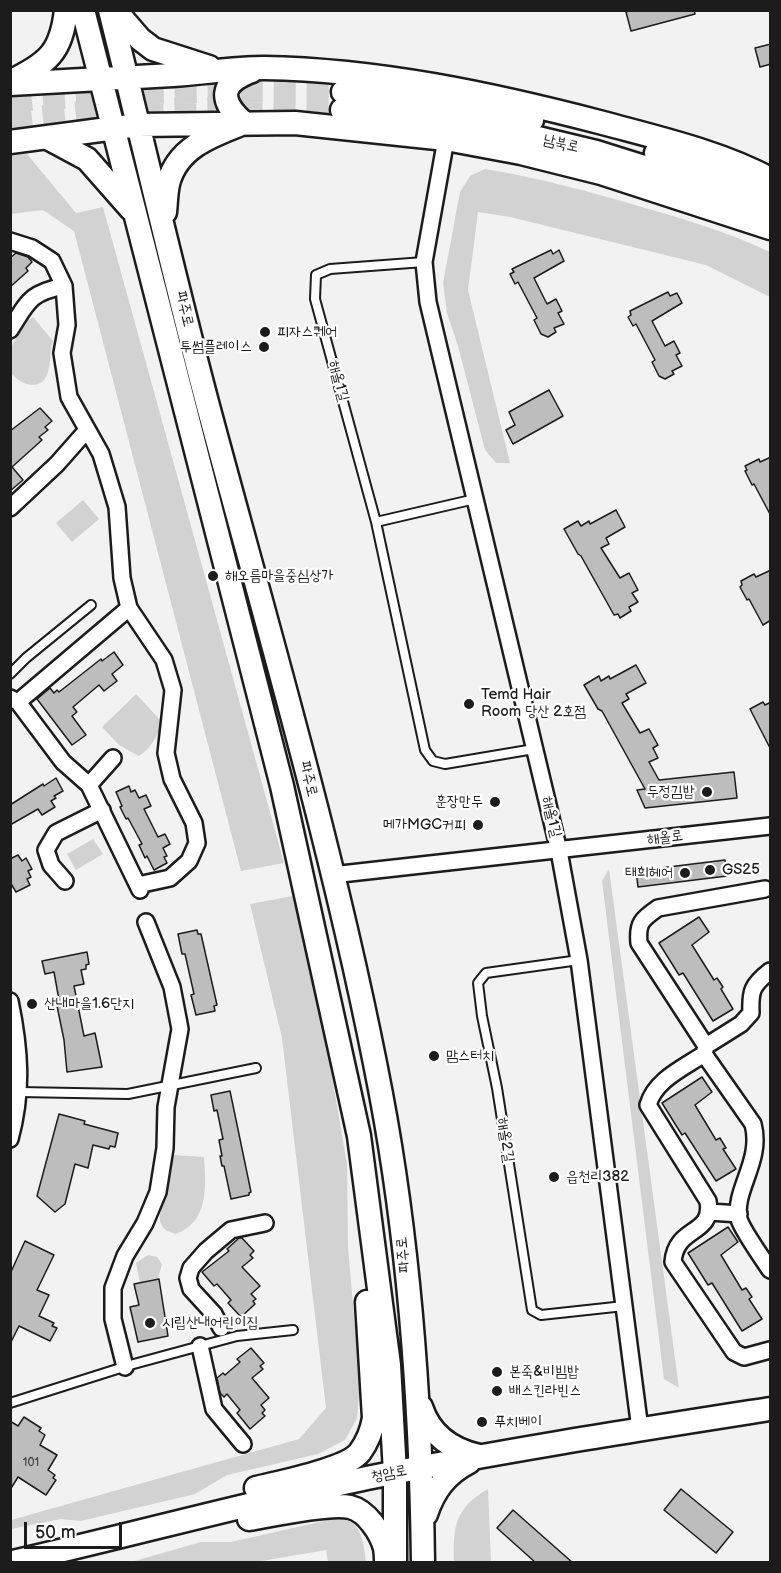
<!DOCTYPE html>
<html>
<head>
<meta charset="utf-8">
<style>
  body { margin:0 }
  #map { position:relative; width:781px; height:1573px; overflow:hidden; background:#f2f2f2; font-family:"Balsamiq Sans",sans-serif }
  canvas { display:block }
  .frame { position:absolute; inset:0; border:12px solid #1c1c1c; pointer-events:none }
  .scale { position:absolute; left:24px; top:1522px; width:98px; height:27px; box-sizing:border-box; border:3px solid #1c1c1c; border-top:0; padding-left:8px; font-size:18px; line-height:21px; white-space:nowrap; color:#1c1c1c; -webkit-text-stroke:4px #fff; paint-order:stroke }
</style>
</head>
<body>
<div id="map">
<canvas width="781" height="1573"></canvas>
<div class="frame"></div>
<div class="scale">50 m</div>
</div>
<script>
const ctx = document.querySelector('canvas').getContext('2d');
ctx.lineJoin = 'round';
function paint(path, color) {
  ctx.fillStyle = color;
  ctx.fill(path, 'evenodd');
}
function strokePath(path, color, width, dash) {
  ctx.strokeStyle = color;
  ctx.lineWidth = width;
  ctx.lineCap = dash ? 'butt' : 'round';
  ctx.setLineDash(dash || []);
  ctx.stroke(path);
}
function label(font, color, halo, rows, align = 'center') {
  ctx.font = font + ' "Balsamiq Sans","Poor Story",sans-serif';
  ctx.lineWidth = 4.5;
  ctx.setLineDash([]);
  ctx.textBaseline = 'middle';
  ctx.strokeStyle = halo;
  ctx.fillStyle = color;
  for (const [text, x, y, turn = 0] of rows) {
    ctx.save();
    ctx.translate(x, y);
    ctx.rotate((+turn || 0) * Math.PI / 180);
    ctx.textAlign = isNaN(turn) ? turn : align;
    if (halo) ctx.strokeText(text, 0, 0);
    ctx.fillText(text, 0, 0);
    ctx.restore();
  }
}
paint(new Path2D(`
  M27 154 76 213 103 207 284 863 241 871 74 231 43 210 11 214V156Z
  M485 169C539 178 592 192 645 208 688 220 730 233 770 252V297L706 265 510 217 478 212 468 290 510 463H496L485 450 458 346 447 313 443 283 460 192 470 176Z
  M33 317 53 341C48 355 54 385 32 385 23 384 17 380 11 373V347L27 321Z
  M83 500 99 519 72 542 56 523Z
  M136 694 162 722C157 737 152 747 139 756L119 745 102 727Z
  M93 839 103 854 76 870 67 854Z
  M609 869 679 1388 664 1379 602 881Z
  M293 896 328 1054 347 1164 348 1247 360 1384 357 1418 345 1440 318 1454 227 1475 195 1494 81 1521 61 1519 11 1529V1520L299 1439 326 1408 282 1038 250 904Z
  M174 1155 204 1157C206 1187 209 1221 176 1234 170 1232 164 1231 161 1224 156 1212 172 1171 174 1155Z
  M148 1255 157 1257 162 1264 158 1278 140 1282 136 1263Z
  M488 1489 491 1562H454C453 1526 455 1508 488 1489Z
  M333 1519C337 1519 343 1519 347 1520 363 1526 364 1549 366 1562H328L326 1550 256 1562H131L201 1542H231Z`), '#d2d2d2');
const building = new Path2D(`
  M631 10H694L695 14 631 31 626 12Z
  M771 44V64L760 67 755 48Z
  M551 250 553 254 559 250 564 261 534 278 547 304 556 299 562 311 558 313 564 324 554 328 556 332 548 337 541 334 534 320 537 318 518 282 515 284 510 274 514 272 512 269Z
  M16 253 28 257 32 262 26 268 28 271 10 287V258Z
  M668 292 670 296 677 293 682 303 652 321 665 346 674 341 680 353 676 355 682 366 672 371 674 374 665 379 659 376 652 362 655 360 636 324 633 326 628 317 631 315 630 311Z
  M549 390 563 416 513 444 506 430 515 425 509 412Z
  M40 408 52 421 45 427 48 430 39 437 42 440 12 467 23 480 10 491V431Z
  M771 457V516L754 484 752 485 745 471 747 470 745 466 759 459 760 462Z
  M616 510 625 527 606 538 609 544 601 548 620 578 629 573 638 590 632 593 638 602 629 607 631 611 620 618 618 614 614 615 581 556 578 554 564 529 578 521 581 526 589 521 590 524Z
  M771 570V620L763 625 749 599 747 600 740 587 742 585 741 581 754 574 756 577Z
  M114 652 123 665 112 674 117 681 104 691 99 685 73 707 77 712 72 716 86 735 72 745 37 699 50 688 54 693 57 690 59 692 101 659 102 661Z
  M636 665 646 683 626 694 629 699 622 703 640 733 649 729 658 745 653 748 658 758 649 762 659 780 734 772 737 798 645 808 637 790 645 789 602 711 598 709 584 685 599 676 601 681 609 676 610 679Z
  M763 702 765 705 771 702V750L750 709Z
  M56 778 63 791 54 796 56 798 51 801 55 807 42 815 38 809 10 825V805L43 784 44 786Z
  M129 786 131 792 135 790 139 798 146 795 151 806 144 809 158 837 165 834 170 844 163 848 167 856 164 857 167 863 154 870 147 856 145 858 139 845 142 844 128 818 126 819 120 807 122 806 116 792Z
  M18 855 22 861 26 858 32 869 28 871 31 877 27 879 30 885 16 892 10 882V859Z
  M725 860 727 876 638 887 636 871Z
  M699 917 709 932 692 945 714 980 717 978 723 987 721 989 733 1009 713 1021 683 973 679 975 659 943Z
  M197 930 198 934H201L217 1005 214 1006 215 1011 196 1015 191 995 194 994 185 954H182L178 934Z
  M87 952 89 964 86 965V969L81 970 84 984 74 986 84 1036 95 1033 102 1067 67 1072 64 1040 56 1001 59 1000 54 972 45 974 42 961Z
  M702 1077 712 1092 695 1105 716 1140 720 1138 726 1148 723 1149 736 1169 716 1181 685 1133 682 1135 662 1103Z
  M230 1091 251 1192 249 1193V1195L231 1199 224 1166H222L220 1156H222L219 1140 223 1139 217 1110 214 1111 211 1095Z
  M59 1114 85 1121 84 1124 118 1133 115 1147 110 1146 109 1149 93 1145 88 1168 75 1164 65 1204 55 1212 37 1196Z
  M728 1227 738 1242 721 1255 742 1290 746 1288 752 1297 749 1299 762 1319 742 1331 712 1283 708 1285 688 1253Z
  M239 1238H242L254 1251 250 1255 253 1258 242 1267 260 1286 251 1294 256 1299 253 1301 255 1304 241 1317 228 1303 231 1300 217 1284 214 1286 202 1272 229 1251 227 1249Z
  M25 1241 54 1255 37 1290 49 1295 39 1316 54 1323 52 1326 57 1328 50 1341 19 1326 10 1344V1274Z
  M159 1279 168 1336 138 1342 130 1307 139 1305 134 1284Z
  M251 1348 264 1363 260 1366 263 1369 252 1378 269 1398 261 1405 265 1410 262 1413 265 1416 250 1429 237 1413 240 1410 227 1394 224 1397 220 1393 217 1378 223 1373 225 1375 240 1362 237 1359Z
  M24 1417 41 1428 39 1431 45 1435 40 1445 57 1455 48 1470 55 1475 53 1478 56 1480 46 1495 18 1477 10 1490V1421L18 1426Z
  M681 1489 733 1532 716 1553 664 1510Z
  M513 1510 573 1563H536L497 1528Z`);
paint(building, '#bdbdbd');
strokePath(building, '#1c1c1c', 1.5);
strokePath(new Path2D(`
  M10 102C121 91 232 91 343 92
  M10 120 87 111 243 107 342 110`), '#d2d2d2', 22, [22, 11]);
const lane = new Path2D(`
  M424 262 330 269 316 275 315 299 376 522 425 750 433 761 445 764 534 749
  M376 522 475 499
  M10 674 26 658 91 605
  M579 960 486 973 478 983 482 1016 497 1088 532 1310 541 1315 624 1306
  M20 1092 128 1094 256 1068
  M10 1403 130 1365 237 1336 293 1330`);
const street = new Path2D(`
  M446 139 424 262 428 302 559 851 579 960 640 1429
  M10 241 32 248 52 261 64 286 67 325 62 353 69 397 101 454 117 507 122 578 129 608 164 660 173 690 166 753 172 779 194 823 197 843 189 861 170 878 138 885
  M10 330C28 302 29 293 64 286
  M10 508 57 464 87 430
  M10 698 18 702 63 762 89 785 140 890
  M18 702 129 608
  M89 785 113 758
  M332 875 770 826
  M65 881 51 865 46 850 56 833 102 810
  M770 971C752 985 750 991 751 1013L741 1024 706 1046 704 1054C683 1068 655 1080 648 1105L708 1201C714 1236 676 1225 673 1262L734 1352 744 1357 770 1350
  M10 1001C20 1049 23 1092 10 1139
  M706 1046 639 943C637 923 642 919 658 908L765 889
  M704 1054 753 1124C763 1161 733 1190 739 1219 742 1230 763 1259 770 1270
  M710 1212 739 1214
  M221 1328 214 1314 191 1289 188 1278 191 1268 206 1251 231 1230 265 1223
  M200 1346 214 1409 243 1444
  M125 1367 113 1319V1288L125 1256 145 1223 158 1192 165 1148 166 1107 180 1029 172 987 146 922`);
const secondary = new Path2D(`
  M83 10 282 786 359 1136 389 1365 395 1473V1562
  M110 10C143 142 173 274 208 406 269 634 337 862 381 1094 410 1248 421 1406 423 1562
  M115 10 140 39 153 49 209 67
  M10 82C48 62 61 54 66 10
  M10 84C65 81 119 78 173 75 203 73 234 68 264 68 379 70 492 94 603 123 658 138 720 152 770 179
  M343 92 445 104 532 120
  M342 110 442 122 521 134 596 152 647 168 765 212
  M46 137 87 159 131 209
  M10 142 138 125 295 123 446 139 521 153 601 173 770 228
  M656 153 770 195
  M165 212C166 203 166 193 168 184 177 147 213 135 244 123 219 101 219 83 252 71
  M421 1407C430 1435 452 1450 479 1456
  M256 1488C280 1482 346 1470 360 1452 368 1441 372 1430 374 1418L367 1302
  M426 1514C434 1490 446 1474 469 1462
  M249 1519C272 1515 330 1502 350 1507 367 1511 381 1533 385 1548 386 1553 386 1558 386 1562
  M13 1562C131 1535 248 1503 367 1478 500 1451 636 1430 770 1409`);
strokePath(lane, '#1c1c1c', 12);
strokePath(street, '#1c1c1c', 20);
strokePath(secondary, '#1c1c1c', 27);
strokePath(lane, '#fff', 8);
strokePath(street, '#fff', 15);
strokePath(secondary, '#fff', 22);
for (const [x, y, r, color] of [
  [265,332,6,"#1c1c1c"],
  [264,347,6,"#1c1c1c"],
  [213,576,6,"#1c1c1c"],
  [469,704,6,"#1c1c1c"],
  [707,792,6,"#1c1c1c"],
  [495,802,6,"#1c1c1c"],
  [478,825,6,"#1c1c1c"],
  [710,870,6,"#1c1c1c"],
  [685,873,6,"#1c1c1c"],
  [32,1004,6,"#1c1c1c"],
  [434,1056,6,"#1c1c1c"],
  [554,1177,6,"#1c1c1c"],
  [150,1323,6,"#1c1c1c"],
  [497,1372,6,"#1c1c1c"],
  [497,1391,6,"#1c1c1c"],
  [482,1422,6,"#1c1c1c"]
]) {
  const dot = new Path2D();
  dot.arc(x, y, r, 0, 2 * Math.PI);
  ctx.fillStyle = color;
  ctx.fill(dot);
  strokePath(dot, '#fff', 2);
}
label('12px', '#444', null, [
  ["101",31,1463]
]);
label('15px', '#1c1c1c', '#fff', [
  ["남북로",561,144,13],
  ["파주로",184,309,76],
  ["해올1길",338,381,75],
  ["파주로",308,779,76],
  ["해올1길",551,817,76],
  ["해올로",665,838,-7],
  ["해올2길",505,1140,81],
  ["파주로",404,1255,-96],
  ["청암로",389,1474,-11]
]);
label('15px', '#1c1c1c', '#fff', [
  ["피자스퀘어",277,332],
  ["투썸플레이스",252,347,"right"],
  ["해오름마을중심상가",225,576],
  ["Temd Hair",481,695],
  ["Room 당산 2호점",481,712],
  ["두정김밥",695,792,"right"],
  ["훈장만두",483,802,"right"],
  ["메가MGC커피",466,825,"right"],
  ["GS25",722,870],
  ["태희헤어",673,873,"right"],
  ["산내마을1.6단지",44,1004],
  ["맘스터치",446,1056],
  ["읍천리382",566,1177],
  ["시립산내어린이집",162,1323],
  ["본죽&비빔밥",509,1372],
  ["배스킨라빈스",509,1391],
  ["푸치베이",494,1422]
], 'left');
</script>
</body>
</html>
